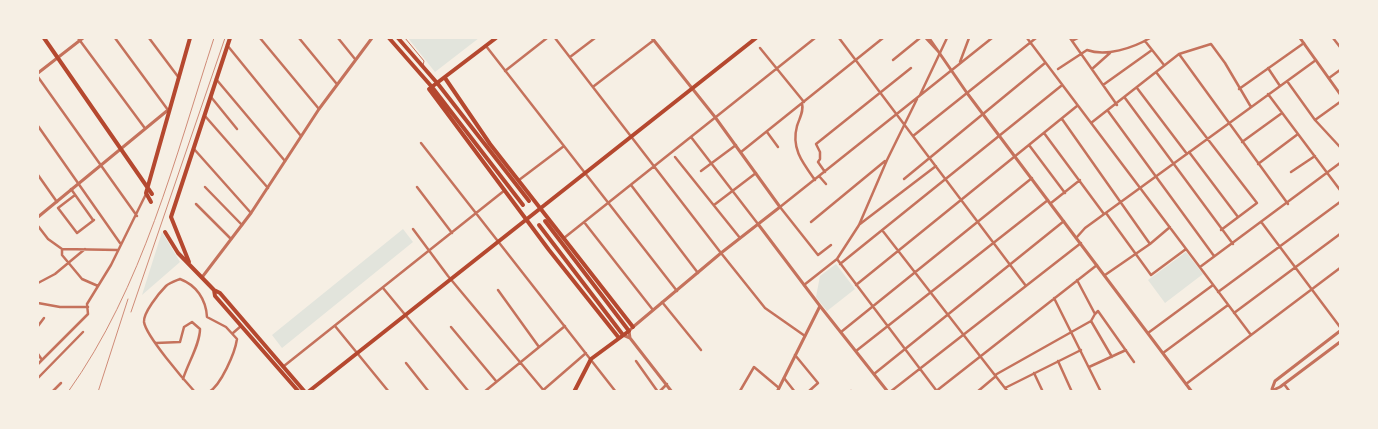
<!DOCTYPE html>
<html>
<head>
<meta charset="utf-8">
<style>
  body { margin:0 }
  #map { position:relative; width:1378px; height:429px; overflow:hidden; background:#f6efe4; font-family:"PT Sans",sans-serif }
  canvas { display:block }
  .frame { position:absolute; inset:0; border:39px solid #f6efe4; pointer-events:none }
</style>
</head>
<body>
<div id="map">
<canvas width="1378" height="429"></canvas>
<div class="frame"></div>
</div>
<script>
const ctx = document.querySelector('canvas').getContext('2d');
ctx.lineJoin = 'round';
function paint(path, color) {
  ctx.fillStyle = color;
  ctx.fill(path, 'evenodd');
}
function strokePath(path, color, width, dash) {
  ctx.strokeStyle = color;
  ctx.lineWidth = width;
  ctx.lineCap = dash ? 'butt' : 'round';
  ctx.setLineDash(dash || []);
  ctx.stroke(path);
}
paint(new Path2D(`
  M408 38H479L435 72Z
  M403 229 413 242 282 348 272 335Z
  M162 232 180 262 142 295Z
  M1186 252 1203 274 1165 303 1148 280Z
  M836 264 855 289 827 311 816 297 820 276Z`), '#e2e4dc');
strokePath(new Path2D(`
  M405 38 424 61 423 65`), '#c5725c', 1);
strokePath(new Path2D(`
  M78 38 144 127
  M115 38 168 110
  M149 38 179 78
  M260 38 319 109
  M299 38 336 83
  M338 38 355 59
  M555 38 721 253 765 308 805 336
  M839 38 1026 286
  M1027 38 1251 335
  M1070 38 1117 105
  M1333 38 1340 47
  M1072 41 1078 38
  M1145 41 1164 65
  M227 45 301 136
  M486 46 677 291
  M760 48 804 102
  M1179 54 1288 204
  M570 57 595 38
  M893 60 920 38
  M960 62 969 38
  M1268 68 1280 86
  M1058 69 1087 50C1106 57 1133 48 1150 38
  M1092 69 1110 53
  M505 71 547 38
  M1156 72 1179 54 1211 44 1225 63 1251 107
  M38 77 137 216
  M1329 78 1340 70
  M216 79 285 161
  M1287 81 1315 120 1340 147
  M1103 85 1152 50
  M594 86 654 40
  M1137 88 1187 154
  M1239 89 1304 43
  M1268 94 1340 190
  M920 95 947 38
  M211 97 237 129
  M1125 98 1233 244
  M802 103C804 111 800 117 797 126 791 148 802 162 815 180
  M1108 111 1214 256
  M205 116 268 188
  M1062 119 1150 244
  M1315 120 1340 102
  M1091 123 1156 72 1257 203 1221 230
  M38 126 120 243
  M767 132 778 147
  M1044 133 1104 214
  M913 136 1036 38
  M691 137 758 224
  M1242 142 1282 113
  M421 143 616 392
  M1029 145 1065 193
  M194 149 251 213
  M741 152 883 38
  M1189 152 1238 217
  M675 157 740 238
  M1258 164 1298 134
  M701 171 736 145
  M825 172 818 162 820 159V152L816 144 911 68
  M1291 172 1315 156
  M38 175 57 202
  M819 176 826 184
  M904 179 1045 63
  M519 180 564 146
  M631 185 698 273
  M205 187 242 225
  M417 187 452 233
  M71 189 93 220H94L77 233 58 208 75 195
  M1051 203 1080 180
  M196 204 231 239
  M714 205 756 173
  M1106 213 1151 275 1186 249
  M584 222 653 310
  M811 222 885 161
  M1262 223 1340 327
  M860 224 936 166
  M38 226 48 239 62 249 118 250
  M413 229 448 276 545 392
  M882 230 1008 392
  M1077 237 1085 228 1316 60
  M564 238 815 38
  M831 245 818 255 780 207 992 38
  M62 249V255L82 279 98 286
  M837 259 936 390
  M840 264 1061 86
  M1200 267 1340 163
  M1105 275 1150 244 1170 227
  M1077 280 1095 314 1091 321 1112 357
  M38 283 55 274 85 249
  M804 285 837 259 859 225 887 160 917 99
  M856 285 1077 106
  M383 288 469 392
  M498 290 539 347
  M1218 292 1340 202
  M1054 298 1101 392
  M662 302 701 350
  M38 303 60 307H88
  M1234 313 1340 234
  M1095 314 1098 311 1134 362
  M38 326 44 318
  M335 326 389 392
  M451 327 496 381
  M841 332 1032 178
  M233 333 241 326
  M1148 333 1213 285
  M156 343 180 342 184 327 192 322 200 329C200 344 188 363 183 379
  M856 351 1048 200
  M1163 353 1228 305
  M38 354 42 360
  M795 355 818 383 808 392
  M636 361 658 392
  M1058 361 1072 392
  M406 363 429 392
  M38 364 88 314 87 304 111 265 146 194
  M284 366 505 190
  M1089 367 1126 350
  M1034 373 1043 392
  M874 374 1064 221
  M995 375 1091 321
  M38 378 83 332
  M784 378 795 392
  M1186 384 1340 268
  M1284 384 1290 392
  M1005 388 1081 350
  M740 391 754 367 779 388
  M851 391V392
  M52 392 61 383
  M195 392C184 380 146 336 144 322 143 313 159 293 166 286 169 283 175 281 180 279 196 285 206 299 207 317L226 327 237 339C235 353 221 385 209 392
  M484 392 565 326
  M541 392 586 353
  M659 392 667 384
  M890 392 1081 243
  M935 392 1097 265
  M977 392 996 376`), '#c5725c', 2.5);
strokePath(new Path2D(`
  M926 38 938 51
  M929 38 967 93 1192 392
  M1300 38 1340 94
  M38 73 83 38
  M38 217 168 110
  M758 224 820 306 888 392
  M203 276 251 213 319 109 372 38
  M623 335 630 338 672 392
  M630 338 629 331 633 327 721 253 780 207 715 117 652 38
  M1272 389 1275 381 1340 331
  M777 392 820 306
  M1269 392 1280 387 1340 342`), '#c5725c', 3);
strokePath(new Path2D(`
  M44 38 152 194
  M389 38 432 87
  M398 38 438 84
  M151 202 146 193 190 38
  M165 232 178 253 214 290 220 293 305 392
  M189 262 171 217 230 38
  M214 290 215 296 299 392`), '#b5482f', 4);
strokePath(new Path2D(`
  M496 38 429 89 549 250 619 338
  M445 78 490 144 633 327
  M438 84 529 201
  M432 87 523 205
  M545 221 629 331 591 359 574 392
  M539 225 623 335
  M308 392 756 38`), '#b5482f', 4);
strokePath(new Path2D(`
  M131 312 225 38
  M68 392C143 287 175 158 214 38
  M98 392 128 299`), '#cf8b77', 1);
</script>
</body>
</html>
